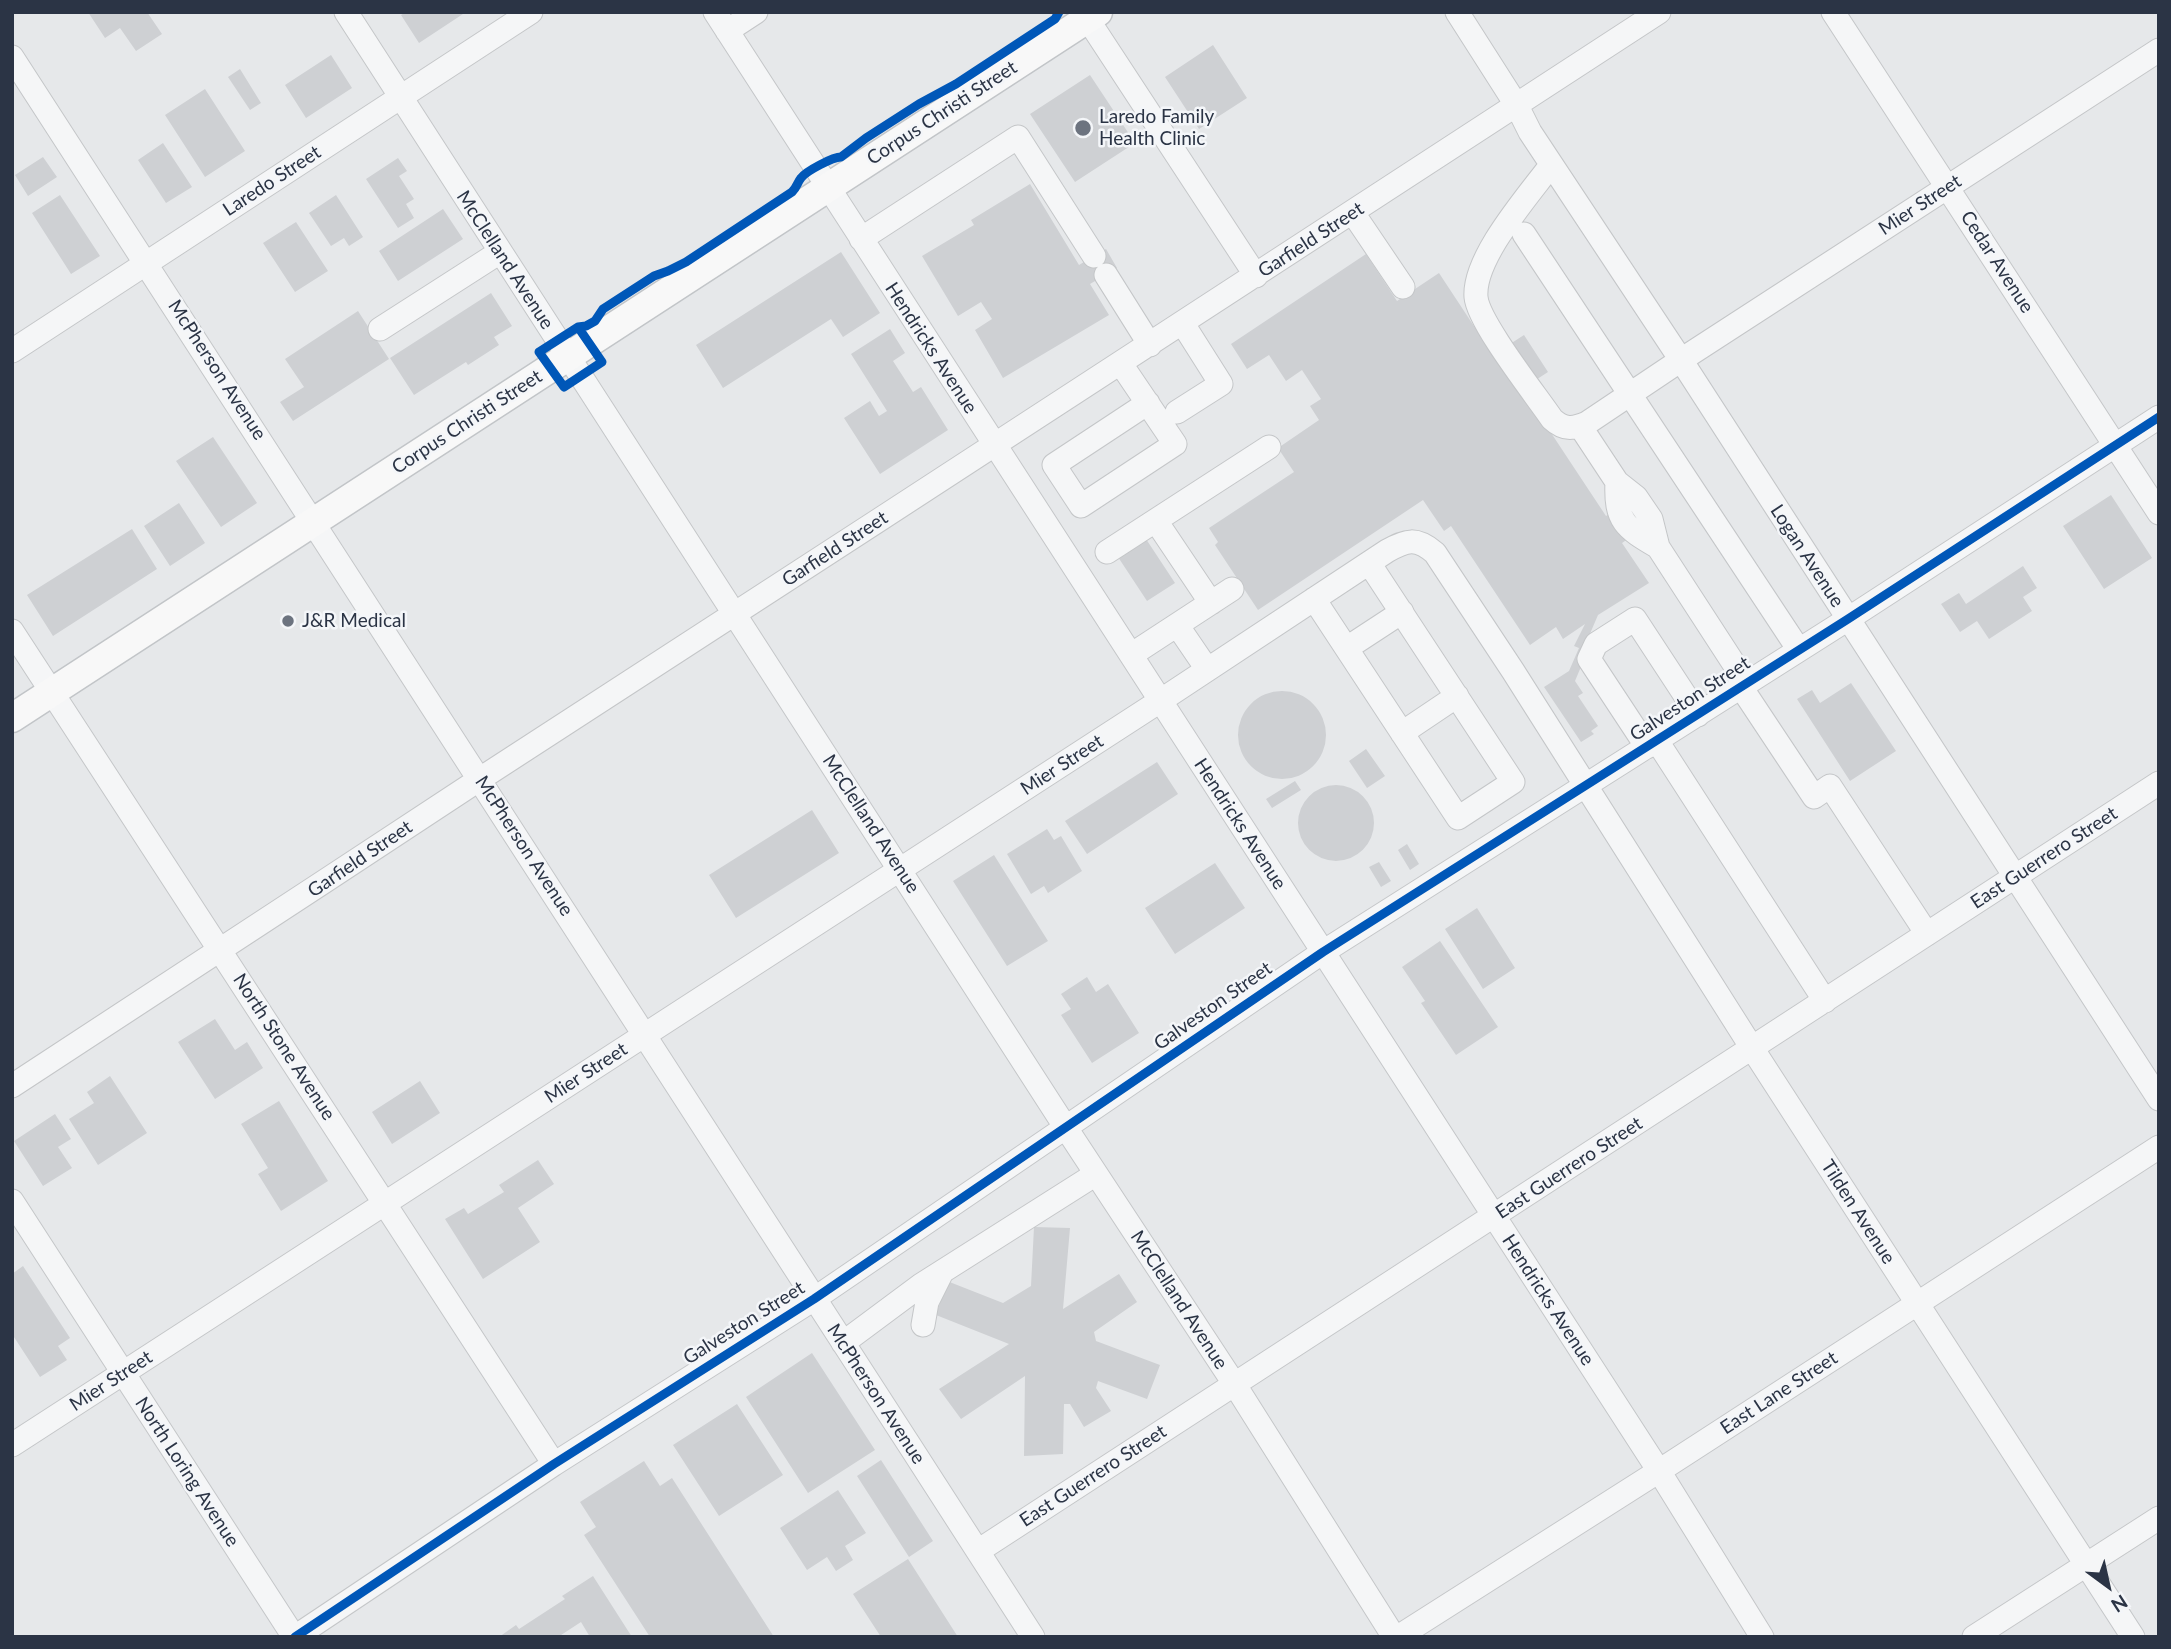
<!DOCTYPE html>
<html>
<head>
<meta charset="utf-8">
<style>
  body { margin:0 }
  #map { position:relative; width:2171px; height:1649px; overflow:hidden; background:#e6e8ea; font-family:Lato,sans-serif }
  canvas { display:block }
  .frame { position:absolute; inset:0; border:14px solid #2b3445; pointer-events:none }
  .north { position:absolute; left:2073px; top:1551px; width:70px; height:70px; -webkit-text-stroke:5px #f4f6f9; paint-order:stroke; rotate:147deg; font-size:19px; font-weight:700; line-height:28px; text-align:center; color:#2b3445 }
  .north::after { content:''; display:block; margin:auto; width:24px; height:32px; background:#2b3445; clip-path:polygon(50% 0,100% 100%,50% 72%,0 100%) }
</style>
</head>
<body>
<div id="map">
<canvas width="2171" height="1649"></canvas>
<div class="frame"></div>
<div class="north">N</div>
</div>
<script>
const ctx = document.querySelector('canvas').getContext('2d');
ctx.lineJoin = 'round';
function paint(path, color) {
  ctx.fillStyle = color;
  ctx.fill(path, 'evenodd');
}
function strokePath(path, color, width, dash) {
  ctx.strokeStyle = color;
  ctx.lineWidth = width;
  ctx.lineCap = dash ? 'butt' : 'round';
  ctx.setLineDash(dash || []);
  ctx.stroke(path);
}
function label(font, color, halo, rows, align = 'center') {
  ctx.font = font + ' Lato,sans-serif';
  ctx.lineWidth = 5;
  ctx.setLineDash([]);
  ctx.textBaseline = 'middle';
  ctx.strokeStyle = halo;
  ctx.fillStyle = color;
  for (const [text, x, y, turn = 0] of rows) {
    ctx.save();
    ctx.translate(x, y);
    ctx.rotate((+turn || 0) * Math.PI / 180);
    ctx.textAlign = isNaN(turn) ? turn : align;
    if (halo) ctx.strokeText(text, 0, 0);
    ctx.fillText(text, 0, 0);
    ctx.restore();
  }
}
paint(new Path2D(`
  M88 12H147L162 34 136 51 120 28 105 38Z
  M406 12H466L419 43 401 15Z
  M1213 45 1247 98 1199 129 1165 77Z
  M331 55 352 88 306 118 285 85Z
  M240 69 261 103 250 110 228 77Z
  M1090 75 1135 143 1075 182 1030 114Z
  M205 89 245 151 205 177 165 115Z
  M163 143 192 187 166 203 138 160Z
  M43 157 57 177 28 196 15 175Z
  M398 158 407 171 399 176 414 199 406 204 414 218 398 228 366 179Z
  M1030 184 1079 265 1106 249 1117 268 1090 284 1109 315 1003 378 975 330 992 319 981 302 958 316 922 256 974 225 971 220Z
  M60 195 100 256 71 274 32 213Z
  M336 195 363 237 349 246 344 238 331 246 309 213Z
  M443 209 463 239 398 281 379 251Z
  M296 222 328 271 295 292 263 243Z
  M841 252 880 313 843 337 831 319 723 388 696 345Z
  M1366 254 1397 301 1439 273 1493 355 1524 335 1548 372 1522 389 1606 516 1627 503 1644 528 1622 543 1649 583 1598 615 1589 636 1593 638 1575 681 1583 693 1578 696 1598 726 1591 731 1594 734 1581 742 1544 687 1569 671 1579 648 1574 646 1585 624 1563 639 1556 627 1530 645 1451 526 1444 531 1423 500 1258 610 1215 545 1218 542 1209 528 1294 472 1278 448 1319 420 1310 406 1321 399 1302 370 1286 381 1269 355 1247 369 1231 344Z
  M491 293 512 326 494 337 499 345 468 365 466 362 414 395 390 358Z
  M358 311 389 359 293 421 280 402 304 387 285 359Z
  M890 329 905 353 893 361 913 392 921 387 948 430 880 474 844 418 870 401 879 416 887 411 851 354Z
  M213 437 257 503 221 527 176 461Z
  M2111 495 2152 558 2104 589 2063 526Z
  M179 503 205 543 170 566 144 526Z
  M132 529 157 569 53 636 27 595Z
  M1146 539 1175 583 1147 601 1118 557Z
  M2023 566 2037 588 2023 597 2032 611 1989 639 1977 621 1960 632 1941 604 1959 593 1966 604Z
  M1851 683 1896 751 1850 781 1797 699 1812 690 1820 703Z
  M1238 735a44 44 0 1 1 88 0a44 44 0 1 1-88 0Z
  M1366 749 1385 776 1367 788 1349 761Z
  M1157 762 1178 794 1087 854 1065 821Z
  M1295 781 1301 790 1272 808 1266 799Z
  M1298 823a38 38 0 1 1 76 0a38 38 0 1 1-76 0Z
  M812 810 839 853 736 918 709 875Z
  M1047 829 1054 840 1061 836 1082 871 1048 893 1044 886 1031 894 1007 854Z
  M1407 844 1419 864 1410 870 1398 850Z
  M994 855 1048 941 1007 966 953 881Z
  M1379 862 1391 881 1381 887 1369 867Z
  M1215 863 1245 908 1175 954 1145 908Z
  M1477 908 1515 968 1483 989 1445 929Z
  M1440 941 1498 1027 1456 1055 1421 1003 1425 1001 1402 967Z
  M1087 977 1096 992 1108 984 1139 1033 1092 1063 1061 1015 1071 1009 1061 994Z
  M215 1019 235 1050 247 1042 263 1068 215 1099 178 1042Z
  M110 1076 147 1133 98 1165 69 1119 94 1103 87 1092Z
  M420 1081 440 1113 392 1144 372 1112Z
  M279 1101 328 1181 281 1211 258 1174 268 1168 241 1124Z
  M55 1114 71 1139 58 1147 72 1168 43 1186 14 1141Z
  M538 1160 554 1184 518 1208 540 1242 483 1279 445 1219 464 1208 468 1214 504 1192 499 1185Z
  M1034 1227 1070 1228 1063 1309 1119 1274 1137 1302 1094 1332 1096 1341 1160 1365 1147 1399 1098 1381 1096 1388 1111 1411 1084 1427 1070 1404H1064L1063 1454 1024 1456 1025 1376 961 1419 939 1389 1009 1344 936 1315 947 1281 1003 1303 1031 1286Z
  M23 1266 70 1338 58 1346 67 1360 40 1377 12 1334V1274Z
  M812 1353 875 1450 808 1493 746 1397Z
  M737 1404 783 1475 719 1516 673 1445Z
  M881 1460 933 1541 909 1557 857 1476Z
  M644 1461 660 1486 672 1478 774 1637H650L584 1535 596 1527 580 1502Z
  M838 1490 866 1533 845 1546 853 1560 836 1571 827 1557 807 1570 780 1528Z
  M908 1559 958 1637H881L853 1594Z
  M593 1576 632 1637H590L581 1622 558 1637H499L516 1625 519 1629 565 1599 562 1596Z`), '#ced0d3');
const minor = new Path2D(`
  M346 12 1066 1128 1235 1385 1394 1637
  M715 12 1659 1471 1762 1637
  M1083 12 1256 276
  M1457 12 1517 106 1530 132 1681 360 2159 1099
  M1833 12 2159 513
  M727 31 756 12
  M12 57C356 581 693 1110 1033 1637
  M1551 165C1528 196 1473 258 1476 297 1478 322 1535 394 1552 419 1564 430 1573 429 1587 423L1681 360 2159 50
  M1353 213 1403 287
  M1524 234 1799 650
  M861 239 1018 137 1094 256
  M1106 275 1150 345
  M380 329 500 252
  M12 351 531 12
  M1121 364 1175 444 1081 506 1054 465 1148 403
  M1177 412 1221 384 1183 324
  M1580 426 1617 482 1636 497 1651 519 1658 547 1747 684
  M1617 482C1615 522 1626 528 1658 547
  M1156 521 1211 603
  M1107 552 1269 447
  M1314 599 1458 818 1513 782 1369 563
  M1177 625 1207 669
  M12 631 554 1464
  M1347 648 1402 612
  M1131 655 1232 589
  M1741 687 1814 797 1830 786 1927 934
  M1402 733 1457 696
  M1657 741 1825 1001
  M1647 747 1589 659 1596 644 1635 619 1698 715
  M12 1086C170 984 326 880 483 777 875 522 1268 269 1659 12
  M12 1201 294 1637
  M923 1325 927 1302 942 1272
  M843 1343 921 1285 1096 1174
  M12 1445 1160 701 1387 551C1407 540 1416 537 1435 553L1513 671 1752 1048 2133 1637
  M978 1551 2159 783
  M295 1637 554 1464 814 1299 1323 952 1848 619 2159 417
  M1398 1637 1659 1471 2159 1147
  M1974 1637 2159 1518`);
const major = new Path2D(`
  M12 718 1098 12`);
strokePath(minor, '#c4c6c8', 25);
strokePath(major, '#c2c5c8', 31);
strokePath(minor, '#f5f6f7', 23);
strokePath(major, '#f8f8f8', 28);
strokePath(new Path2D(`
  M578 327 602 362 564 387 539 352 578 327 586 326 595 321 603 309 654 276 668 271 686 262 792 192C797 187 797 183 801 178 806 171 833 157 841 157L866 138 919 104 956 84 1055 19 1059 12
  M295 1637 554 1464 814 1299 1323 952 1848 619 2159 417`), '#0057b8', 9);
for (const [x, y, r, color] of [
  [1083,128,9,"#6c737f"],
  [288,621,7,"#6c737f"]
]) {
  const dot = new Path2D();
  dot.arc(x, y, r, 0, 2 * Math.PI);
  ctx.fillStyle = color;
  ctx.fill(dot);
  strokePath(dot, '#f4f6f9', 2.5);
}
label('19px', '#2b3445', '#f4f6f9', [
  ["Corpus Christi Street",942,113,-33],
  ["Laredo Street",272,181,-33],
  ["Mier Street",1920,205,-33],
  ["Garfield Street",1311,240,-33],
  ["McClelland Avenue",505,260,57],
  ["Cedar Avenue",1997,262,57],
  ["Hendricks Avenue",931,348,57],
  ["McPherson Avenue",217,370,57],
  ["Corpus Christi Street",467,422,-33],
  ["Garfield Street",835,549,-33],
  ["Logan Avenue",1807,556,57],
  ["Galveston Street",1690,699,-33],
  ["Mier Street",1062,765,-33],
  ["McClelland Avenue",871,824,57],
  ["Hendricks Avenue",1240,824,57],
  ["McPherson Avenue",524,846,57],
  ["East Guerrero Street",2044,858,-33],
  ["Garfield Street",360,859,-34],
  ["Galveston Street",1213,1006,-35],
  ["North Stone Avenue",284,1047,57],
  ["Mier Street",586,1073,-33],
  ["East Guerrero Street",1569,1168,-33],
  ["Tilden Avenue",1858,1212,57],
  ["McClelland Avenue",1179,1300,57],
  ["Hendricks Avenue",1548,1300,57],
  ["Galveston Street",744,1323,-32],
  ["Mier Street",111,1381,-33],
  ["East Lane Street",1779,1393,-33],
  ["McPherson Avenue",876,1394,57],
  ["North Loring Avenue",187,1472,57],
  ["East Guerrero Street",1093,1476,-33]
]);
label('19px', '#2b3445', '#f4f6f9', [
  ["Laredo Family",1099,117],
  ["Health Clinic",1099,139],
  ["J&R Medical",302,621]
], 'left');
</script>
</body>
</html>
